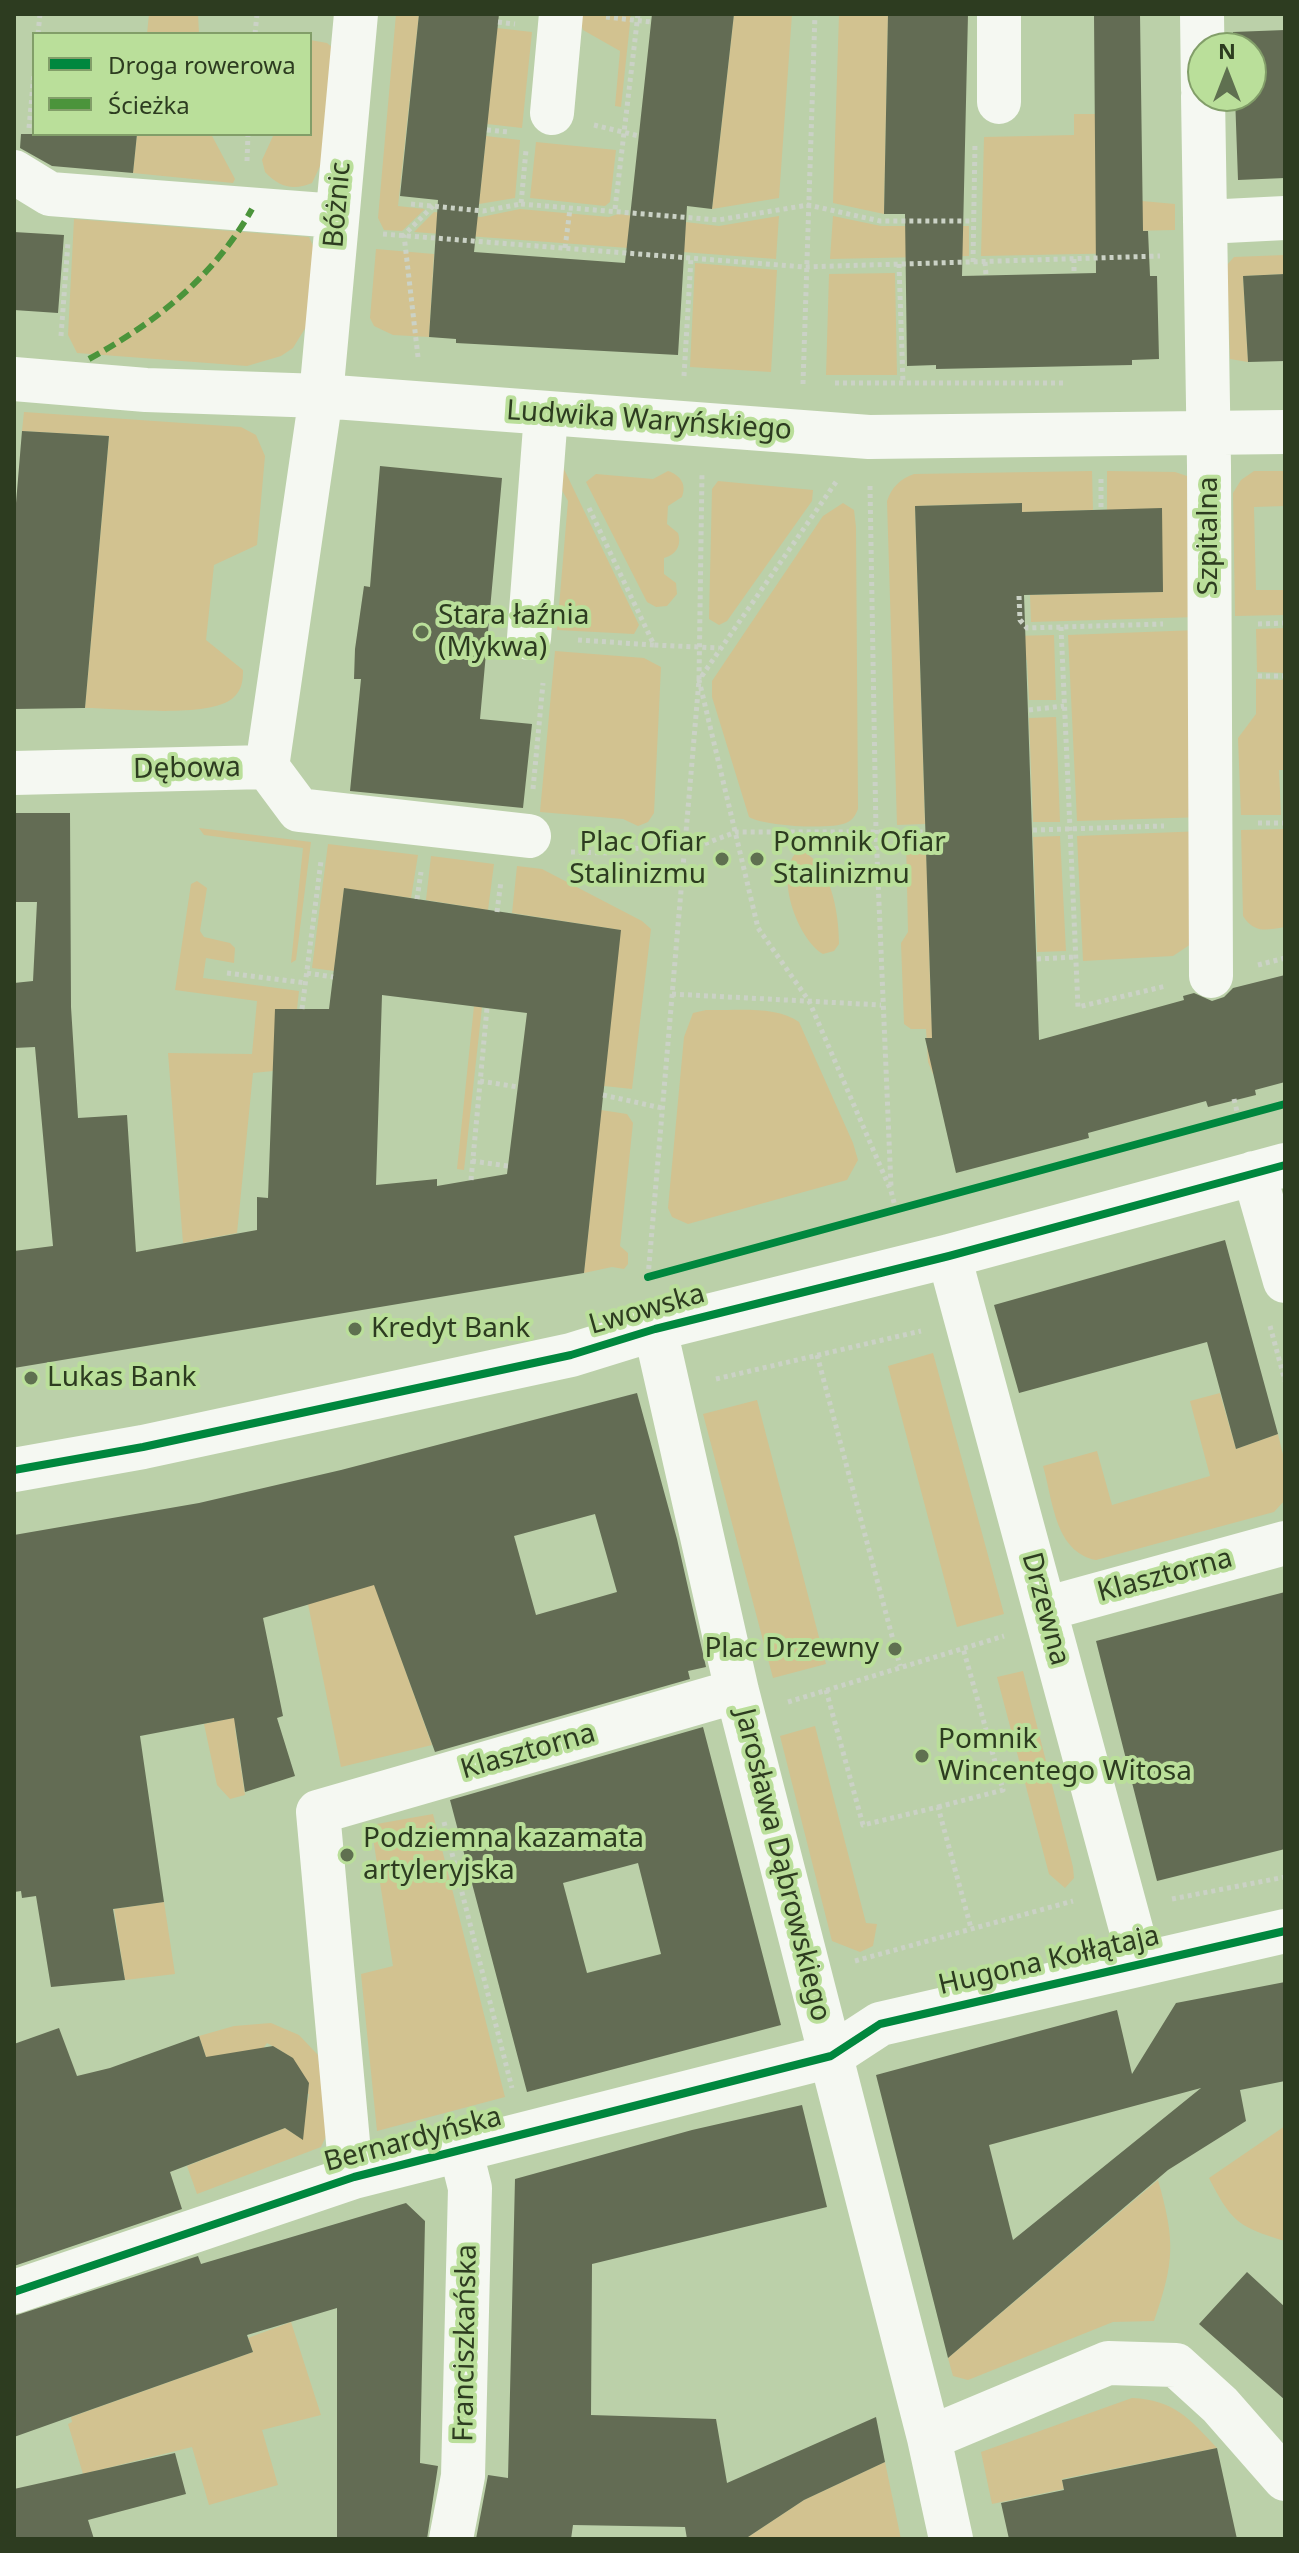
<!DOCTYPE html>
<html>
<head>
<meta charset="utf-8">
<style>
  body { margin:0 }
  #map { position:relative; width:1299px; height:2553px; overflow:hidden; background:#bbd0a9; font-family:"Noto Sans",sans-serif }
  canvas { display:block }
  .frame { position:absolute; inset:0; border:16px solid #2d3c20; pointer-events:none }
  .legend { position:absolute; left:32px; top:32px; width:280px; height:104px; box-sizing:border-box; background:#badf9a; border:2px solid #829e69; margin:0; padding:10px 14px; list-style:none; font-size:24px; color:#2d3c20 }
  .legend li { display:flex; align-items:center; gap:16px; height:40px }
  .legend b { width:40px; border:2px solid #829e69 }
  .north { position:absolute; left:1187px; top:32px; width:80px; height:80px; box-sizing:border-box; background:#badf9a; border:2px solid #829e69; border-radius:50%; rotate:0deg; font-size:22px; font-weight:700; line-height:32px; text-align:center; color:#2d3c20 }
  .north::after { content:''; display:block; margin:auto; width:28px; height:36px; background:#5f7050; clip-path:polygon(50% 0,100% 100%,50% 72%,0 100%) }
</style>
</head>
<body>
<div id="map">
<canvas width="1299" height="2553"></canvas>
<div class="frame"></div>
<ul class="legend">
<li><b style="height:10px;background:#00873e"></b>Droga rowerowa</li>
<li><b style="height:10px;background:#4b943b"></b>Ścieżka</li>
</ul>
<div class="north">N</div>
</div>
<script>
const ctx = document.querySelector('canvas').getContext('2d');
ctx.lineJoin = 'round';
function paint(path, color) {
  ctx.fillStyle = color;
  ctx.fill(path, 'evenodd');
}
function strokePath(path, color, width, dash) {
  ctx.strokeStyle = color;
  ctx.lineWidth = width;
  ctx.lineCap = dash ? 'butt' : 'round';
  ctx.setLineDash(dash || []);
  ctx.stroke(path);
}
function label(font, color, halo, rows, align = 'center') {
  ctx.font = font + ' "Noto Sans",sans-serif';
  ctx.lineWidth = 8;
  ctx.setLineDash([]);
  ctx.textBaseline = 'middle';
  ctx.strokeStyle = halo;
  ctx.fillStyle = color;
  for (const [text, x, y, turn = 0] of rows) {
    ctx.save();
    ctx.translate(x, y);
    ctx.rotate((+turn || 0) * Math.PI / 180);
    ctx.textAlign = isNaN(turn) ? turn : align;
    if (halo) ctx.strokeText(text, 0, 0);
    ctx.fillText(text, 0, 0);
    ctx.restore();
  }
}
paint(new Path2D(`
  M149 14H198L199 34H147Z
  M396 14H419L398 206 425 209 402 231 384 230 378 218Z
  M578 14H631L621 107 615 106 620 51 583 30Z
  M734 14H792L779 198 712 209Z
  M839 14H888L884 214 833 203Z
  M497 28 532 32 522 128 487 124Z
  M310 40 327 43 333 48 322 162 312 183C293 191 279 187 265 172L262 160 274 134H310Z
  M1074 114H1095L1142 201 1175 204V230L1130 231 1131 253 981 256 984 137 1074 135Z
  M137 134H211L235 179 233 183 133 173Z
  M486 136 520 140 515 198 479 204Z
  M536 142 616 150 610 202 605 206 530 198Z
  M520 209 609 217 618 214 719 226 779 216 776 259 414 232 434 212 481 217Z
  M833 216 881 226H969V256L830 259Z
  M74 219 309 237 315 250 309 322 293 348 281 356 247 366 77 353 68 335Z
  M376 249 434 254 429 337 393 335 374 326 370 318Z
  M1285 255V274L1243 276 1248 362 1230 359 1227 265 1234 257Z
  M695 263 777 270 771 372 690 367Z
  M895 273 897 375H826L829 274Z
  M24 412 241 427 256 435 265 456 257 545 214 565 206 640 243 670C243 681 242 690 233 698 209 719 118 708 85 708L109 436 22 431Z
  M562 465 639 625 634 634 557 630 568 501 551 471Z
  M668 471C680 475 687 484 682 497L668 506 667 524 678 533C682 545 676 555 664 558V574L676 583 677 594 667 606 656 607 647 602 586 482 596 474 653 479Z
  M1092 471 1093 510 1022 512 1021 503 915 506 925 824 897 825 887 501C892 487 900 479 914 474Z
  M1107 471 1175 472 1190 477 1197 617 1031 622 1030 595 1163 592 1107 510Z
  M1254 471H1285V506L1254 507 1256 590H1285V615L1235 616 1233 493 1241 480Z
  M718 481 813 490 812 501 727 621 719 625 709 619 712 489Z
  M843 503 854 510 856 527 858 809C855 816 853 820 846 823 830 830 763 826 749 817L712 697V681L823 516Z
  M1285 628V673L1257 672 1256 629Z
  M1197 630 1204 817 1077 821 1068 635Z
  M1054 635 1056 700H1029L1027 660 1011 659 1010 636Z
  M555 651 644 658 661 667 654 813 648 822 638 826 623 819 540 812Z
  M1256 679 1285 680V770H1279L1281 815H1241L1238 738 1256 714Z
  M1056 717 1060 822H1033L1029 718Z
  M199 828 311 842 296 960 291 963 303 848 204 835Z
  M1285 829V927C1266 930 1255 934 1243 916L1241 830Z
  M1204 831 1194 942 1173 956 1083 961 1077 836Z
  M1060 836 1066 951 1037 952 1033 837Z
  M906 838H926L931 1015 945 1071 933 1074 928 1062 926 1029H911L904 1024 901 943 908 932Z
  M328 844 418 855 411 898 344 889 334 971 312 968Z
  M799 850C831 861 839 913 839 944L834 951 823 954C798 940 772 871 799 850Z
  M431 856 494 864 488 910 426 900Z
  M517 866 542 869 642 921 651 929 632 1089 604 1086 620 930 512 913Z
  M197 881 207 888 200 931 204 937 230 943 235 948 234 963 206 958 203 978 299 991 297 1009H282L273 1071 253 1073 237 1233 183 1243 168 1053 252 1054 257 1001 175 990 191 884Z
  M474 1006 482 1007 464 1170 457 1169Z
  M706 1010C734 1011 776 1005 799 1022L853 1143 858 1160 847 1180 688 1224 672 1217 668 1208 684 1037 693 1013Z
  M601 1110 627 1114 633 1123 620 1246 628 1253V1264L624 1269 612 1267 584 1273Z
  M933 1353 1004 1614 957 1627 888 1366Z
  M1220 1393 1236 1449 1278 1434 1285 1463V1500L1274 1512 1096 1560C1055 1552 1053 1501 1043 1466L1097 1451 1112 1505 1210 1476 1190 1401Z
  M757 1400 826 1664 773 1678 703 1414Z
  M374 1583 432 1745 341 1767 308 1604Z
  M1023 1671 1073 1867 1074 1878 1065 1888 1049 1874 997 1677Z
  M247 1715 249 1724 235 1728 245 1795 230 1799 217 1785 204 1724Z
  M815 1726 866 1923 877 1924 873 1946 860 1952 832 1941 780 1736Z
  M433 1814 505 2097 377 2131 361 1974 393 1966 371 1825Z
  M164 1902 175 1974 125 1980 114 1909Z
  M271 2023 299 2035 318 2055 328 2132 321 2147 197 2194 187 2166 285 2128 296 2135 295 2103H307L309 2094H296C301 2062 295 2058 267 2043L260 2053 211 2072 199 2036 234 2026Z
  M1285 2126V2241C1238 2227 1231 2221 1209 2178Z
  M1158 2180C1175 2240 1175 2261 1154 2321L1113 2322 968 2380 953 2376 948 2358Z
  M291 2322 321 2415 262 2430 278 2485 209 2505 192 2447 83 2474 68 2424 72 2422 71 2417 253 2352 248 2338Z
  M1132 2398C1174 2400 1189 2418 1217 2448L1062 2479 1064 2489 992 2504 981 2452Z
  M885 2462 901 2539H745L804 2500Z`), '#d2c290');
paint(new Path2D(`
  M419 14H499L474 252 625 263 652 14H734L712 209 687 206 678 355 456 343V339L429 337 438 200 400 196Z
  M888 14H968L962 276 1096 273 1094 14H1140L1143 231H1148L1150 276H1157L1159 359 1132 360V365L936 369V365L907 366 905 214H884Z
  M1285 30V178L1238 180 1235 96H1251V48H1233V32Z
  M21 134H137L133 173 52 166 20 148Z
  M14 232 64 235 58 313 14 310Z
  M1285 274V361L1248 362 1243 276Z
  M22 431 109 436 85 708 14 709V527Z
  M380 466 502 478 480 719 532 724 523 808 350 791 361 679H354L355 649 364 586 370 587Z
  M1022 503V512L1162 508 1163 592 1024 595 1039 1040 1184 1000 1183 996 1194 993 1212 1001 1224 997 1233 988 1285 975V1082L1255 1090 1256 1095 1208 1107 1206 1101 1088 1133 1089 1138 956 1173 925 1038H932L915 506Z
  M14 813H70L71 1007 78 1118 127 1115 136 1252 257 1230V1197L268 1198 275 1009H329L344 888 621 930 584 1273 14 1368V1251L53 1246 35 1047 14 1048V983L33 981 37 902H14ZM382 995 527 1013 507 1174 437 1186V1179L376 1185Z
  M1225 1240 1278 1434 1236 1449 1207 1342 1019 1393 994 1305Z
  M637 1393 677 1539 706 1667 688 1671 690 1679 435 1752 374 1585 263 1618 283 1716 277 1718 295 1776 245 1792 234 1718 140 1736 164 1902 113 1909 125 1980 51 1987 36 1896 22 1898 21 1891 14 1892V1535L199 1503 341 1470ZM595 1514 617 1592 536 1615 514 1536Z
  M1285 1592V1849L1157 1881 1096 1641Z
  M703 1727 781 2025 527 2092 450 1800ZM638 1863 661 1954 587 1973 563 1883Z
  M1285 1982V2081L1240 2090 1246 2121 1168 2170 948 2358 876 2075 1117 2010 1132 2074 1176 2003ZM1201 2088 1013 2240 989 2145Z
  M59 2028 77 2076 110 2068 199 2036 206 2057 273 2046 293 2058 309 2083 303 2140 285 2128 170 2172 182 2209 14 2266V2044Z
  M802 2105 827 2207 592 2264 591 2415 716 2419 727 2483 876 2417 885 2462 804 2500 745 2539H687L685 2527 573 2525 571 2539H476L488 2475 508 2478 515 2179 692 2130Z
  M406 2203 425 2221 420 2463 438 2466 427 2539H337V2308L247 2335 253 2352 14 2437V2316L198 2256 201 2264Z
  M1247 2272 1285 2307V2400L1199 2324Z
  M1217 2448 1237 2539H1009L1001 2503 1064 2490 1062 2480Z
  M175 2453 186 2494 88 2520 94 2539H14V2489Z`), '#636c54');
strokePath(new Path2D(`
  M606 17 651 22
  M498 22 515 24
  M38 34 40 14
  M255 34 257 14
  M594 125 639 136
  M29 128 34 73
  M487 130 510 132
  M247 161 248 134
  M411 204 483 211 521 204 526 150
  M521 204 718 220 808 205 880 221H973
  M615 209 638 14
  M383 234 805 267 1160 256
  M565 248 570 209
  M1074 259V273
  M973 262 975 143
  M985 262 986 275
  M899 264 903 383
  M61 336 68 242
  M418 357 404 235 433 206
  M684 376 691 258
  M835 383H1065
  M803 384 815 14
  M1101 479V510
  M836 482 699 680 758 928 809 1001 891 1191 896 1210
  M870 486 876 832 891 1187
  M14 505H16
  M589 508 654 645 719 648
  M1019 596 1020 620 1027 628 1163 624
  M1258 624 1285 623
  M1061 627 1078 1007 1166 986
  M578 640 654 645
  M1258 676H1285
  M1029 710 1064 706
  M533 789 543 683
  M1258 823H1285
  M1033 830 1164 826
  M571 852 609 853 633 848 683 852 736 832H926
  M417 899 421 872
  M497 912 501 881
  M1037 959 1076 957
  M1258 965 1285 958
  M227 973 306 983
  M307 973 333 977
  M672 994 881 1005
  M302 1009 321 861
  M480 1081 518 1087
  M603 1095 662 1108
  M1234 1099 1238 1116
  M472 1161 508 1166
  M471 1180 487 1008
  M648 1277 699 680 702 472
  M1270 1326 1285 1381
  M817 1355 900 1666
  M716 1379 921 1331
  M826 1690 863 1825 938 1807 971 1928
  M788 1702 1004 1636
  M938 1807 1003 1790 963 1648
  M444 1822 512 2088
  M1172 1899 1285 1877
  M855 1961 1073 1901`), '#cbd2c6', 5, [4, 4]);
strokePath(new Path2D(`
  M999 14V102
  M1202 14 1203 90
  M1203 96 1209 466 1211 976
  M552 113 561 14
  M14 172 50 194 337 216
  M1205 222 1285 218
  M14 379 146 390 321 396 869 437 1285 432
  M529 638 546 414
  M267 767 321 396 356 14
  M267 767 299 810 529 836
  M14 773 267 767
  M1254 1173 1285 1281
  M949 1256 1140 1962
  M655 1329 737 1691 929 2438 951 2539
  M14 1470 143 1447 571 1355 655 1329 949 1256 1285 1165
  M1045 1609 1285 1543
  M354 2177 349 2153 318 1812 737 1691
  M14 2292 354 2177 831 2056 880 2024 1285 1931
  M929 2438 1108 2363 1176 2365 1220 2405 1285 2479
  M451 2539 463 2476 470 2188 460 2148`), '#f5f8f2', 44);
strokePath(new Path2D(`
  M89 359C156 322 214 277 252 209`), '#4b943b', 6, [12, 6]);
strokePath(new Path2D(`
  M648 1277 1285 1104
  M14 1470 143 1447 571 1355 655 1329 949 1256 1285 1165
  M14 2292 354 2177 831 2056 880 2024 1285 1931`), '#00873e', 8);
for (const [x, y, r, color] of [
  [422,632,8,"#5f7050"],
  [722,859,8,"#5f7050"],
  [757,859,8,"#5f7050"],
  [355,1329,8,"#5f7050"],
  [31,1378,8,"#5f7050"],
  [895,1649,8,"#5f7050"],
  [922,1756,8,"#5f7050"],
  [347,1855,8,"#5f7050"]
]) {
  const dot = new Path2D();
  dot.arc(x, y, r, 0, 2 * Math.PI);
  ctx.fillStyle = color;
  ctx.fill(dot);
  strokePath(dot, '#badf9a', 3);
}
label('28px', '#2d3c20', '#badf9a', [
  ["Bóżnic",338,205,-85],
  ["Ludwika Waryńskiego",649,421,4],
  ["Szpitalna",1209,536,-90],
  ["Dębowa",187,769,-1],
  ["Lwowska",647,1310,-16],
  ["Klasztorna",1165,1576,-15],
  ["Drzewna",1045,1609,75],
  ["Klasztorna",528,1752,-16],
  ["Jarosława Dąbrowskiego",782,1865,76],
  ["Hugona Kołłątaja",1049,1961,-13],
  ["Bernardyńska",413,2140,-15],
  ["Franciszkańska",466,2343,-89]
]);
label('28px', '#2d3c20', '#badf9a', [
  ["Stara łaźnia",438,616],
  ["(Mykwa)",438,648],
  ["Plac Ofiar",706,843,"right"],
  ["Stalinizmu",706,875,"right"],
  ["Pomnik Ofiar",773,843],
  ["Stalinizmu",773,875],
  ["Kredyt Bank",371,1329],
  ["Lukas Bank",47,1378],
  ["Plac Drzewny",879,1649,"right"],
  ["Pomnik",938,1740],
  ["Wincentego Witosa",938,1772],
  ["Podziemna kazamata",363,1839],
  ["artyleryjska",363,1871]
], 'left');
</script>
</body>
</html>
